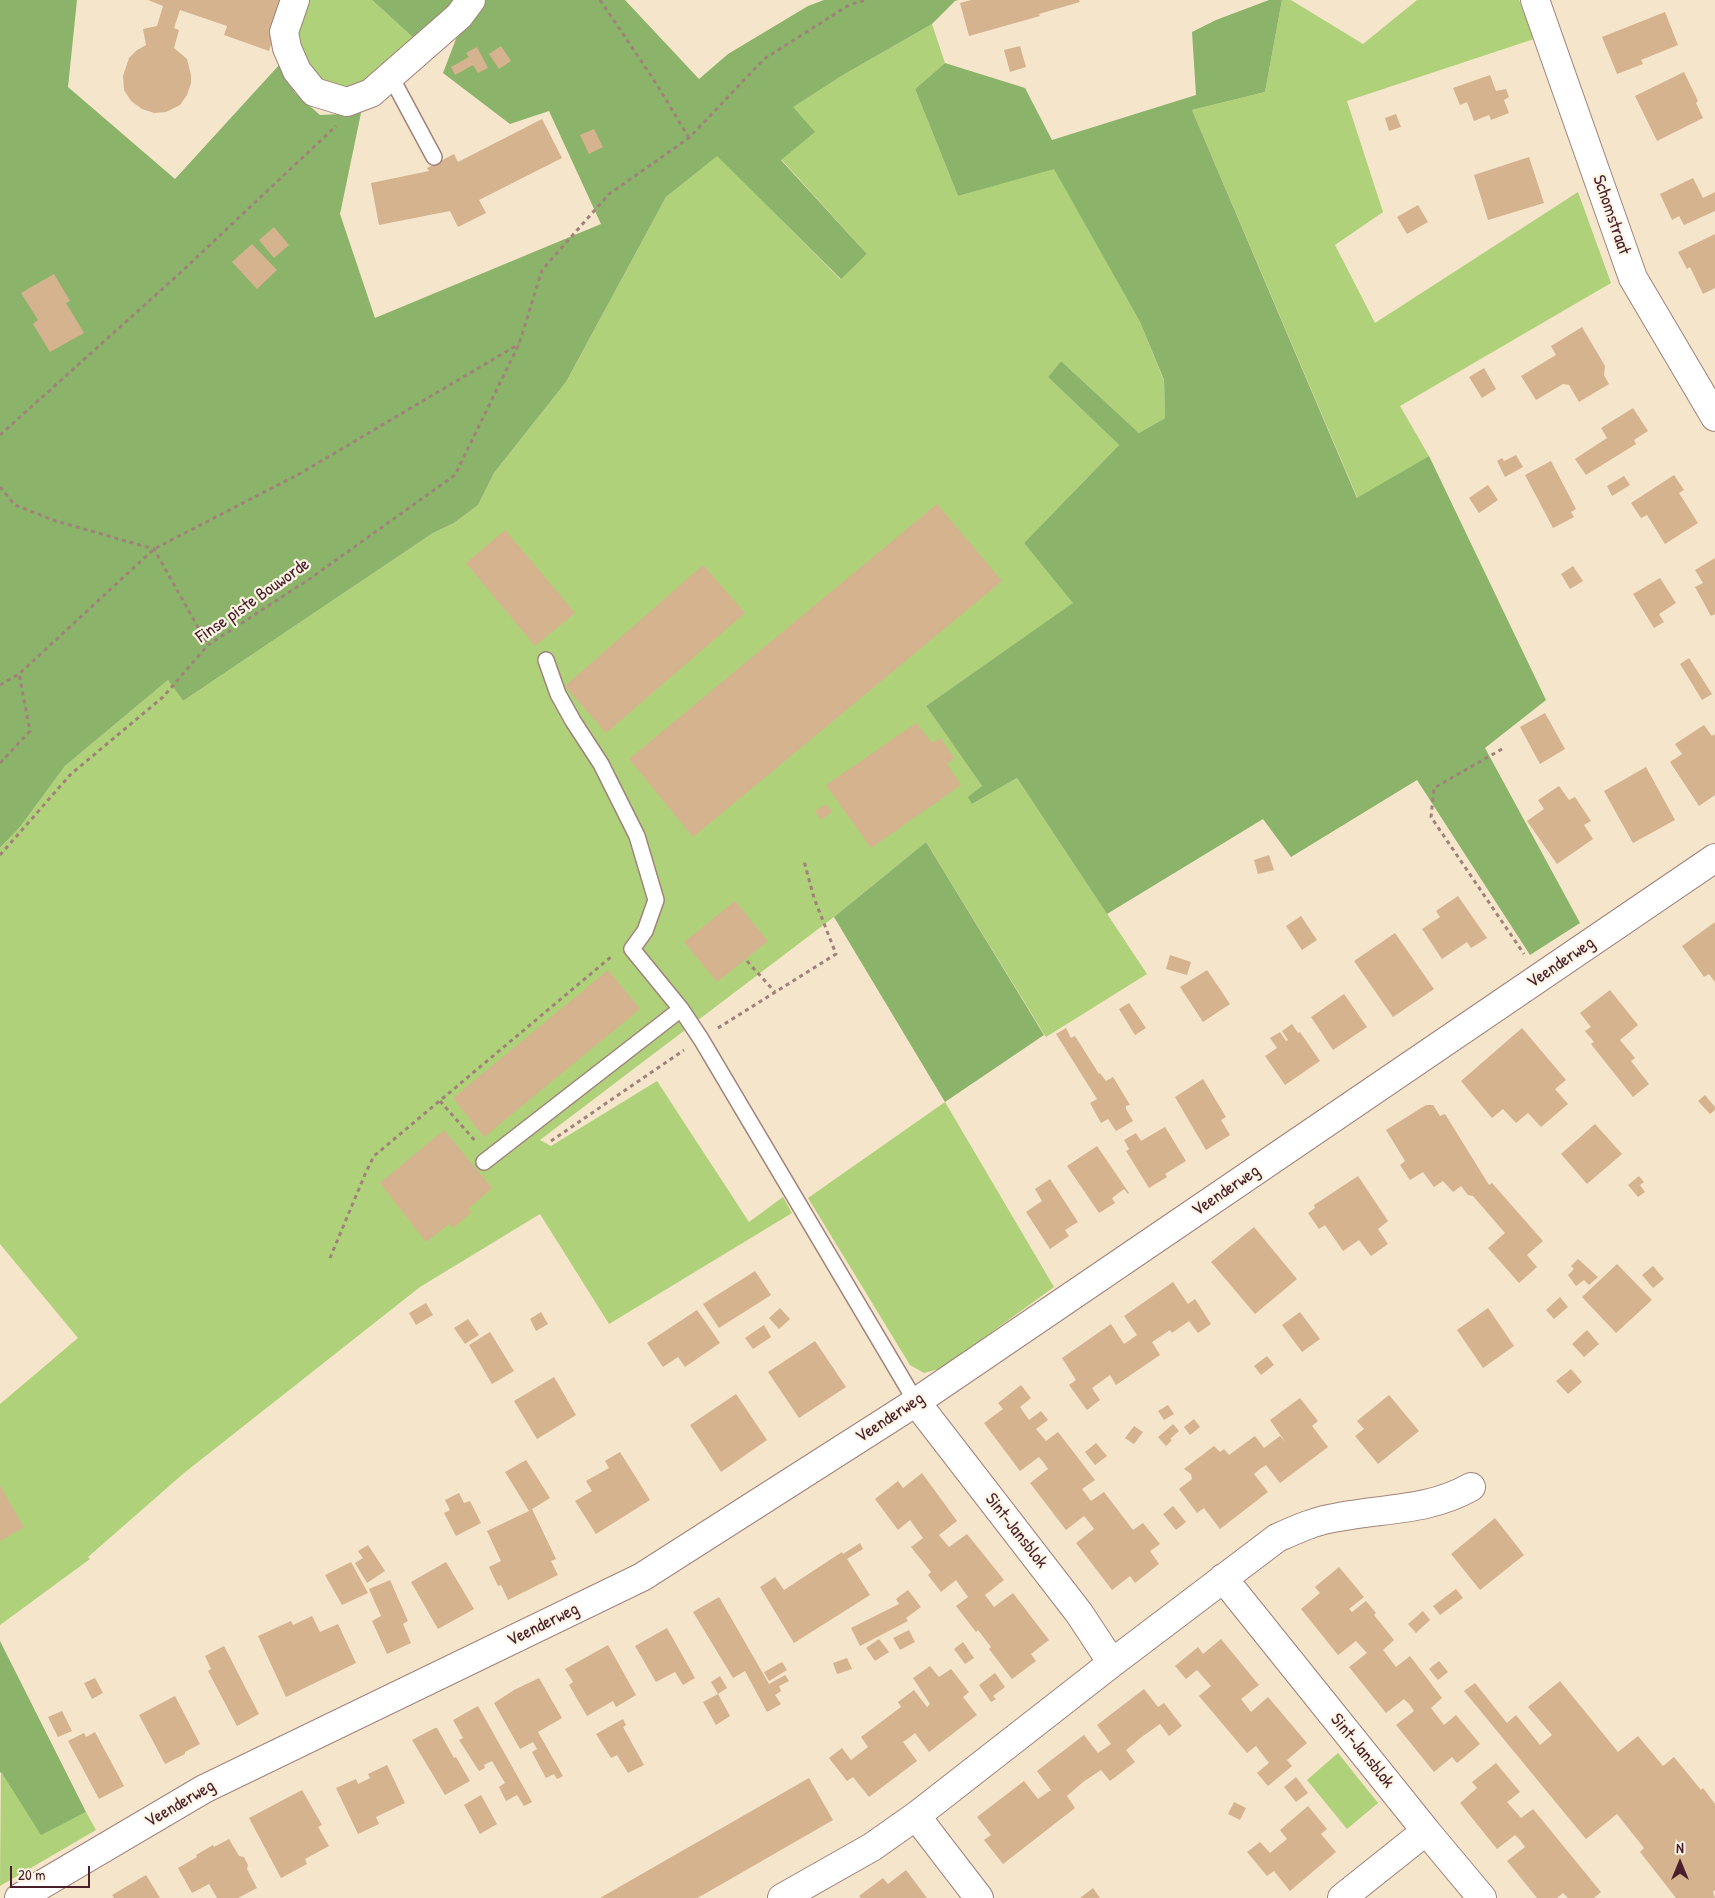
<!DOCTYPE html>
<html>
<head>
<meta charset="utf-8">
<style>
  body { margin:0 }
  #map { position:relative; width:1715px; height:1898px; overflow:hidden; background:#f5e5cb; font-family:"Patrick Hand",sans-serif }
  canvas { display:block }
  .north { position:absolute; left:1655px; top:1838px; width:50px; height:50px; -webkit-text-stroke:4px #fcf5e5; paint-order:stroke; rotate:0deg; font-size:14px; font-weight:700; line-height:20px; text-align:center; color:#4a1f2b }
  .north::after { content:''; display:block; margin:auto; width:18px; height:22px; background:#4a1f2b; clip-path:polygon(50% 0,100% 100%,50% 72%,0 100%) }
  .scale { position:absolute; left:10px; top:1866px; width:80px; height:22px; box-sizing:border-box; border:2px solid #4a1f2b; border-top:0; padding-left:6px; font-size:15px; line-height:18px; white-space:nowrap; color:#4a1f2b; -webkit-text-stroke:4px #fcf5e5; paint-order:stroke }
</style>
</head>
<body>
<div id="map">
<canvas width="1715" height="1898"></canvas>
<div class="north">N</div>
<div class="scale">20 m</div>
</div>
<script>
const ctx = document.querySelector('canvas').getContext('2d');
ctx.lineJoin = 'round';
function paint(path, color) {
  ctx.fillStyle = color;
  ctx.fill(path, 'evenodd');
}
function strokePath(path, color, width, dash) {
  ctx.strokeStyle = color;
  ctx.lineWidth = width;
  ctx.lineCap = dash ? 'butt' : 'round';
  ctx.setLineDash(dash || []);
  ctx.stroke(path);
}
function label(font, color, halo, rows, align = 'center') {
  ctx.font = font + ' "Patrick Hand",sans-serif';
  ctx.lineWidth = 4.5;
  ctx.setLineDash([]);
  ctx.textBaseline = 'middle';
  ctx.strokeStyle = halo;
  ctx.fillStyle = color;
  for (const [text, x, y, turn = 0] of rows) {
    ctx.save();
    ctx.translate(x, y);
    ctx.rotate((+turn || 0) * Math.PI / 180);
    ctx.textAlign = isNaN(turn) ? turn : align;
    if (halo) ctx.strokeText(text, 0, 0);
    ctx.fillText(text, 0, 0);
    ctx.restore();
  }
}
paint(new Path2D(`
  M302 0H372L417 41 363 90 326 86 304 65 293 23Z
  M1282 0H1291L1363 44 1417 0H1519L1534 39 1347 101 1383 212 1335 245 1375 323 1578 192 1611 283 1400 406 1429 456 1358 499 1192 110 1265 92Z
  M932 24 945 63 915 89 958 196 1054 168 1140 322 1164 381 1165 418 1139 433 1061 361 1048 377 1119 445 1024 543 1074 603 926 706 982 786 972 804 1017 778 1147 974 1046 1037 926 842 834 917 540 1140 551 1146 657 1081 749 1222 783 1197 792 1213 609 1324 540 1214 420 1287 184 1473 88 1557 90 1559 0 1625V1404L78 1338 0 1244V848L20 827 65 766 168 680 183 701 433 533 454 523 478 505 494 473 566 382 666 197 717 155 840 279 867 254 781 159 792 107 843 75Z
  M945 1102 1054 1287 942 1368 924 1373 910 1365 808 1198Z
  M1338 1753 1378 1803 1347 1829 1307 1780Z
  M1 1772 41 1834 86 1812 96 1830 0 1886Z`), '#afd179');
paint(new Path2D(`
  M0 0H77L68 87 175 179 280 64 295 93 320 115 361 113 340 214 375 318 601 224 549 111 510 124 443 73 459 31 417 41 372 0H625L699 79 728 54 808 6 824 0H958L955 1 932 24 843 75 793 107 815 132 781 160 867 254 841 279 717 156 666 197 566 382 494 473 478 505 454 523 433 533 183 701 168 680 65 766 20 827 0 848Z
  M1269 0H1282L1265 92 1192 110 1357 498 1429 456 1546 700 1485 748 1580 923 1530 955 1417 780 1291 857 1263 819 1107 914 1017 778 972 804 968 797 982 786 926 706 1073 603 1024 543 1119 445 1048 377 1061 361 1139 433 1165 418 1164 380 1140 322 1054 169 958 196 915 89 945 63 1025 88 1052 140 1196 95 1192 32 1216 20Z
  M926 842 1044 1035 945 1102 834 917Z
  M0 1641 86 1812 41 1835 1 1772 0 1773Z`), '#8bb369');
paint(new Path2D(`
  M148 0H286L269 51 224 35 227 26 180 10 174 28 179 30 174 48 187 59 191 75V83L187 95 180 105 166 112 154 113 142 109 131 101 124 90 123 76 129 58 137 50 146 45 143 29 157 26 163 6Z
  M971 0H1079L1080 2 1039 14 1040 16 969 36 960 3Z
  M1665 12 1678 45 1641 60 1643 64 1617 74 1602 37Z
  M501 46 511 61 499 69 489 54Z
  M1020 46 1026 67 1010 72 1004 50Z
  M477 47 488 68 478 73 473 65 455 75 451 67 469 57 466 53Z
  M1684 72 1698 101 1696 103 1703 118 1657 141 1635 96Z
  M1490 75 1496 91 1506 89 1509 97 1504 100 1509 113 1491 120 1489 115 1474 121 1467 102 1460 105 1453 88Z
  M1396 114 1401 127 1389 131 1385 118Z
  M542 119 562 158 479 200 486 213 458 227 450 211 379 225 371 183 429 171 427 168 454 154 458 162Z
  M594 129 603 147 589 154 580 135Z
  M1529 157 1544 203 1488 220 1474 175Z
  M1693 178 1703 198 1715 192V211L1684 225 1679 216 1672 220 1660 194Z
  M1418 205 1428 222 1407 234 1397 217Z
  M274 227 289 245 274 258 259 240Z
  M1715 234V288L1703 294 1690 267 1687 269 1678 252Z
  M252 244 277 270 257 289 232 262Z
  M54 274 70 301 66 303 84 333 50 352 33 324 38 320 21 293Z
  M1582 327 1605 366 1604 375 1609 384 1579 402 1569 385 1563 384 1536 400 1521 376 1556 355 1551 346Z
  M1484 368 1496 389 1482 398 1469 377Z
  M1633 408 1648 431 1634 440 1636 444 1586 475 1575 459 1607 438 1601 428Z
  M1516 455 1523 467 1505 477 1497 461 1502 458 1504 461Z
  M1551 461 1576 509 1571 512 1574 517 1553 528 1525 475Z
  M1674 475 1684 490 1679 493 1698 523 1665 544 1647 515 1641 518 1631 503Z
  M1624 476 1630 485 1612 496 1607 486Z
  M1488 485 1498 500 1479 513 1469 498Z
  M937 504 1002 581 693 837 629 759Z
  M505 530 575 613 535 646 466 563Z
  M1715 558V614L1711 616 1695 587 1703 583 1695 570Z
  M703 565 745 613 606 733 565 686Z
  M1573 566 1583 581 1570 589 1561 574Z
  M1660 578 1676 603 1659 614 1664 622 1654 628 1633 594Z
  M1689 658 1712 694 1702 700 1680 664Z
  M1545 713 1565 749 1540 764 1520 727Z
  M916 723 932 743 940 738 941 739 954 758 947 764 961 785 871 848 826 785Z
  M1704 725 1712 736 1714 734 1715 736V795L1699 806 1670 762 1682 754 1675 744Z
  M1646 767 1675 820 1633 843 1604 791Z
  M1559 786 1569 800 1575 797 1591 821 1584 825 1593 839 1557 864 1527 821 1544 809 1538 800Z
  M826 804 832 812 821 820 815 811Z
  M1269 855 1274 870 1258 874 1254 860Z
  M1458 896 1487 938 1471 948 1467 942 1442 959 1422 929 1440 917 1436 911Z
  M735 901 768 941 717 982 684 942Z
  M1301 916 1317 940 1302 950 1286 926Z
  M1715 922V982L1709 974 1704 977 1682 946Z
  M1395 933 1434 989 1393 1017 1354 961Z
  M1170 955 1191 962 1187 975 1166 969Z
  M608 970 640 1009 484 1137 453 1098Z
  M1207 970 1230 1004 1203 1022 1180 987Z
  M1610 990 1638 1025 1620 1040 1635 1058 1631 1061 1649 1084 1633 1097 1591 1044 1594 1042 1585 1031 1591 1027 1580 1013Z
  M1344 994 1367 1027 1333 1050 1311 1017Z
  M1129 1003 1146 1028 1135 1035 1119 1009Z
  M1292 1024 1298 1033 1300 1032 1320 1061 1285 1085 1265 1056 1277 1048 1270 1038 1280 1032 1286 1041 1288 1040 1282 1031Z
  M1066 1028 1071 1038 1075 1036 1099 1074 1100 1073 1106 1081 1113 1077 1130 1105 1126 1106V1109L1133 1121 1116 1131 1108 1119 1101 1123 1090 1103 1097 1099 1056 1034Z
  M1522 1028 1566 1080 1555 1089 1568 1104 1541 1127 1528 1113 1516 1123 1503 1109 1492 1118 1461 1081Z
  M1203 1079 1226 1117 1221 1120 1230 1135 1206 1150 1175 1097Z
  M1705 1095 1715 1107V1110L1710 1114 1698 1101Z
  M1426 1105H1433L1440 1116 1445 1114 1489 1185 1492 1183 1543 1241 1527 1255 1537 1267 1519 1283 1488 1248 1505 1233 1473 1196 1468 1195 1461 1186 1453 1192 1443 1181 1434 1187 1423 1172 1410 1180 1400 1165 1405 1161 1386 1130Z
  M1595 1124 1622 1154 1587 1184 1561 1154Z
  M1165 1127 1186 1161 1165 1174 1167 1177 1149 1188 1126 1151 1129 1149 1124 1140 1136 1133 1141 1141Z
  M444 1130 492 1188 468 1209 471 1213 453 1228 449 1224 426 1242 380 1183Z
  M1097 1146 1129 1193 1128 1194 1124 1189 1112 1198 1115 1203 1099 1213 1067 1166Z
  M1358 1176 1388 1221 1378 1229 1388 1244 1371 1256 1359 1240 1343 1251 1325 1225 1319 1229 1308 1213 1315 1208 1314 1205Z
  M1639 1176 1644 1182 1640 1185 1645 1192 1638 1197 1628 1185Z
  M1050 1179 1078 1222 1065 1230 1069 1236 1050 1249 1026 1212 1042 1201 1035 1189Z
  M1254 1227 1297 1279 1255 1314 1211 1262Z
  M1578 1259 1598 1277 1589 1285 1584 1280 1576 1286 1568 1275 1574 1269 1571 1266Z
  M1617 1264 1652 1300 1616 1333 1582 1297Z
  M1653 1266 1664 1279 1653 1288 1642 1275Z
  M755 1271 771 1295 719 1328 703 1304Z
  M1173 1282 1188 1304 1195 1299 1211 1324 1198 1333 1189 1321 1172 1333 1170 1330 1152 1342 1160 1355 1116 1385 1110 1375 1092 1388 1100 1400 1087 1410 1069 1385 1076 1380 1062 1358 1111 1324 1124 1344 1130 1340 1137 1335 1124 1316Z
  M1560 1297 1568 1307 1554 1319 1546 1310Z
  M426 1303 433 1315 416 1325 409 1313Z
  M780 1308 790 1319 779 1329 769 1318Z
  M1488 1308 1514 1346 1483 1368 1457 1330Z
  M697 1310 720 1343 685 1367 678 1357 663 1367 647 1343Z
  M541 1312 548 1324 536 1331 530 1319Z
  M1300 1312 1320 1339 1302 1352 1282 1325Z
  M468 1319 479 1335 465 1344 454 1328Z
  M764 1325 771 1337 753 1349 745 1338Z
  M1587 1330 1599 1344 1584 1357 1572 1344Z
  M490 1332 514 1371 492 1384 469 1345Z
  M815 1341 846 1387 799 1418 768 1372Z
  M1267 1356 1274 1365 1261 1375 1254 1366Z
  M1571 1369 1582 1382 1568 1394 1556 1381Z
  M554 1377 576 1415 537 1439 514 1401Z
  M1021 1385 1031 1398 1020 1407 1029 1420 1041 1411 1048 1420 1036 1429 1046 1441 1058 1432 1095 1480 1082 1489 1091 1501 1104 1492 1133 1530 1143 1523 1160 1544 1150 1551 1159 1564 1135 1583 1130 1576 1112 1590 1076 1543 1094 1529 1089 1522 1084 1516 1066 1530 1030 1483 1048 1469 1044 1463 1039 1457 1020 1471 984 1423 1003 1409 998 1403Z
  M736 1394 767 1440 721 1472 690 1425Z
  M1389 1395 1419 1431 1378 1464 1355 1436 1364 1429 1357 1421Z
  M1300 1398 1318 1421 1312 1426 1328 1447 1280 1483 1266 1465 1260 1469 1254 1474 1268 1492 1220 1529 1204 1508 1197 1513 1179 1489 1192 1479 1191 1474 1184 1469 1214 1446 1220 1452 1224 1449 1229 1455 1255 1436 1264 1448 1280 1436 1286 1443 1270 1420Z
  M1168 1405 1174 1414 1164 1420 1158 1411Z
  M1194 1419 1200 1427 1190 1435 1184 1427Z
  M1173 1424 1179 1431 1170 1439 1172 1440 1166 1446 1158 1437Z
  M1134 1426 1143 1432 1134 1444 1125 1438Z
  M1096 1443 1107 1456 1095 1465 1085 1452Z
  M620 1452 650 1500 596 1534 575 1501 592 1491 586 1481 609 1468 605 1461Z
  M526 1460 550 1498 532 1509 556 1559 551 1561 558 1575 508 1600 501 1585 498 1586 489 1567 501 1561 487 1531 529 1511 505 1472Z
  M922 1473 957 1521 939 1535 949 1547 967 1534 1004 1580 985 1595 994 1607 1013 1593 1049 1640 1031 1654 1036 1661 1012 1679 989 1649 991 1647 978 1630 976 1632 956 1606 968 1597 956 1580 941 1592 928 1575 931 1572 911 1547 923 1538 910 1520 898 1530 875 1499 898 1481 903 1488Z
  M0 1486 24 1527 0 1541Z
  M459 1493 464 1503 470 1501 481 1523 456 1536 444 1513 450 1510 445 1500Z
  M1173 1506 1186 1522 1176 1530 1163 1514Z
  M1495 1518 1524 1555 1480 1590 1451 1554Z
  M860 1543 863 1549 847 1559 870 1595 794 1643 760 1587 775 1577 784 1590 842 1552 843 1554Z
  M368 1545 385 1571 367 1583 355 1563 363 1558 358 1551Z
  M351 1562 368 1593 342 1605 325 1575Z
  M446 1562 474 1609 438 1629 411 1582Z
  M1339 1567 1364 1597 1349 1609 1352 1612 1366 1601 1376 1613 1374 1615 1394 1640 1383 1650 1396 1667 1410 1656 1442 1698 1431 1708 1444 1725 1456 1715 1480 1744 1457 1763 1452 1757 1434 1772 1396 1725 1414 1711 1410 1705 1404 1699 1386 1713 1349 1667 1367 1653 1356 1641 1338 1655 1301 1609 1320 1593 1315 1587Z
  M390 1580 408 1621 403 1624 411 1643 387 1654 372 1621 381 1616 369 1589Z
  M1456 1589 1463 1598 1440 1615 1433 1606Z
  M908 1590 921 1607 906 1618 908 1621 860 1646 851 1628 899 1604 896 1599Z
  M719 1597 769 1684 785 1675 789 1681 779 1686 781 1691 775 1695 781 1704 767 1712 745 1671 733 1678 693 1612Z
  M1423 1611 1430 1620 1416 1633 1408 1624Z
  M312 1616 320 1632 338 1624 356 1663 286 1697 258 1636 291 1621 293 1625Z
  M667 1628 695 1678 683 1685 675 1672 656 1682 635 1646Z
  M909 1630 915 1642 900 1650 893 1638Z
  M879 1639 889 1652 875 1661 866 1648Z
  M1221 1639 1259 1685 1241 1699 1251 1712 1268 1697 1307 1743 1287 1760 1292 1766 1268 1786 1257 1773 1269 1763 1256 1746 1247 1753 1199 1696 1211 1686 1197 1670 1186 1679 1175 1666 1198 1647 1203 1654Z
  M963 1642 974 1658 965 1664 954 1649Z
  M608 1645 636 1695 616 1707 613 1701 587 1716 569 1685 573 1682 565 1669Z
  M224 1646 259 1714 237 1726 208 1671 211 1669 205 1656Z
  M847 1658 852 1669 837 1674 833 1663Z
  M1439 1661 1448 1672 1438 1680 1429 1669Z
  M782 1662 787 1670 769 1681 764 1672Z
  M930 1666 939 1677 951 1669 969 1692 963 1697 977 1715 929 1752 915 1733 909 1738 903 1742 917 1761 869 1797 853 1777 847 1781 829 1758 842 1748 851 1760 868 1747 861 1737 901 1707 898 1702 914 1690 927 1707 930 1704 913 1678Z
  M995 1673 1005 1687 993 1696 996 1699 991 1702 979 1685Z
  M720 1676 727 1688 718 1694 730 1716 716 1725 703 1702 718 1694 711 1682Z
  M95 1678 103 1693 92 1699 84 1683Z
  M539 1678 562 1718 538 1732 563 1776 557 1779 554 1774 546 1778 532 1752 537 1749 533 1742 520 1749 494 1703 514 1690Z
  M1560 1681 1618 1752 1638 1736 1663 1766 1674 1757 1701 1790 1703 1788 1715 1804V1890L1713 1892 1715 1898H1676L1640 1852 1644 1848 1617 1814 1586 1839 1464 1691 1475 1683 1507 1723 1516 1715 1540 1745 1552 1735 1528 1707Z
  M1144 1689 1158 1707 1164 1703 1182 1726 1169 1736 1160 1724 1143 1736 1126 1750 1135 1762 1110 1781 1101 1770 1083 1782 1067 1796 1075 1808 1003 1864 984 1840 991 1835 977 1817 1024 1781 1038 1799 1051 1790 1037 1771 1084 1735 1098 1753 1111 1744 1097 1725Z
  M175 1696 200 1744 185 1752V1754L165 1764 139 1715Z
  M478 1706 532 1802 524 1806 517 1795 506 1801 499 1787 505 1783 492 1761 484 1765 485 1768 479 1771 459 1740 463 1738 453 1720Z
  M62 1711 72 1731 58 1737 48 1717Z
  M623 1719 626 1725 623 1727 644 1765 628 1773 617 1755 611 1758 596 1734Z
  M435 1728H437L454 1758 456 1757 470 1781 445 1795 412 1740Z
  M95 1732 124 1786 99 1799 68 1741 84 1733 86 1737Z
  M1496 1763 1520 1792 1507 1802 1521 1818 1533 1809 1601 1892 1594 1898H1568L1563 1893 1557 1898H1537L1507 1861 1525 1847 1520 1840 1515 1835 1497 1849 1460 1803 1477 1788 1472 1782Z
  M387 1765 405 1803 376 1817 379 1824 358 1834 336 1788 356 1779 358 1784 370 1778 368 1774Z
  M1296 1777 1308 1793 1296 1802 1284 1787Z
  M809 1778 833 1820 708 1892 697 1898H600Z
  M302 1790 322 1825 318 1827 329 1846 305 1859 307 1864 281 1878 249 1818Z
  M481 1795 497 1824 480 1834 464 1805Z
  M1234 1802 1246 1808 1240 1820 1228 1814Z
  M1308 1806 1327 1829 1321 1834 1336 1852 1290 1891 1274 1871 1267 1876 1247 1852 1260 1842 1270 1853 1287 1839 1280 1830Z
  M229 1839 239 1856 244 1857 248 1865 247 1869 257 1888 238 1898H217L209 1884 192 1893 178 1868 197 1857 196 1855 213 1845 214 1847Z
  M906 1870 927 1898H861L859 1896 883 1878 888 1884Z
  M146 1875 160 1898H114L112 1895Z
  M1093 1888 1100 1898H1080Z`), '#d5b38f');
const service = new Path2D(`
  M390 75 434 157
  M546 660 558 694 573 721 601 764 637 836 656 900 645 931 632 949 681 1009 701 1039 916 1402
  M484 1162 681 1009`);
const minor = new Path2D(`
  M295 0 284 32 287 48 297 71 314 92 347 102 371 93 459 16 471 0
  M1535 0 1633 278 1715 417
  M916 1402 1079 1613 1112 1663
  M1223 1578 1426 1831
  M916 1816 979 1898
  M19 1898 204 1789 642 1577 916 1402 1715 858
  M782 1898 872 1847 916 1816 1112 1663 1277 1538C1297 1529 1317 1520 1339 1517 1386 1508 1428 1511 1471 1487
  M1342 1898 1426 1831 1482 1898`);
strokePath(service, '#a0827b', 18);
strokePath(minor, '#a0827b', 30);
strokePath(new Path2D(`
  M600 0 654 80 689 138
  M0 435 179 274 336 126
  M0 487 15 505 56 521 154 549 208 645
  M0 685 19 674
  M1502 749 1434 788 1431 817 1524 954
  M0 763 30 731 19 674 154 549 301 473 519 344
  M0 855 71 774 163 697 208 645 311 578 455 475 519 344 542 270 609 194 689 138 764 59 849 5 865 0
  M747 961 775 992
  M718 1028 836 954 814 898 804 861
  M440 1101 476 1142
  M551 1141 684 1050
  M330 1258 366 1172 374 1156 612 956`), '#a0827b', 3, [4, 4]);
strokePath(service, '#fff', 15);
strokePath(minor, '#fff', 28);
label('18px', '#4a1f2b', '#fcf5e5', [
  ["Schomstraat",1611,215,71],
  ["Finse piste Bouworde",253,601,-35],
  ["Veenderweg",1561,963,-34],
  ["Veenderweg",1226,1191,-34],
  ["Veenderweg",890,1418,-33],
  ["Sint-Jansblok",1016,1531,52],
  ["Veenderweg",543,1625,-26],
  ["Sint-Jansblok",1362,1751,51],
  ["Veenderweg",180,1804,-30]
]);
</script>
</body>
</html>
